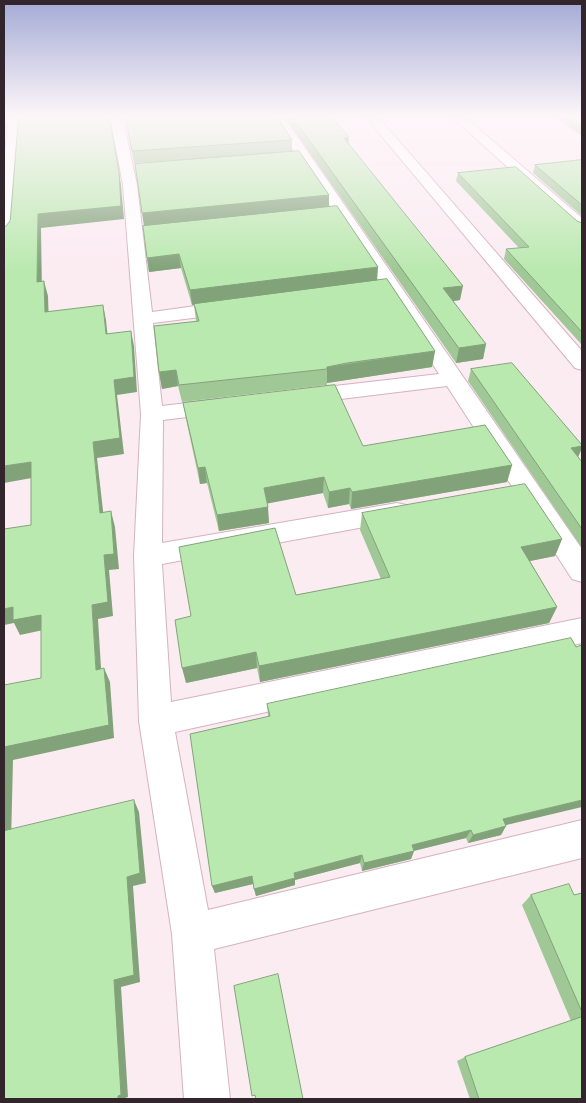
<!DOCTYPE html>
<html>
<head>
<meta charset="utf-8">
<style>
  body { margin:0 }
  #map { position:relative; width:586px; height:1103px; overflow:hidden; background:#fbecf2; font-family:"PT Serif",serif }
  canvas { display:block }
  .frame { position:absolute; inset:0; border:5px solid #32252b; pointer-events:none }
</style>
</head>
<body>
<div id="map">
<canvas width="586" height="1103"></canvas>
<div class="frame"></div>
</div>
<script>
const ctx = document.querySelector('canvas').getContext('2d');
ctx.lineJoin = 'round';
function strokePath(path, color, width, dash) {
  ctx.strokeStyle = color;
  ctx.lineWidth = width;
  ctx.lineCap = dash ? 'butt' : 'round';
  ctx.setLineDash(dash || []);
  ctx.stroke(path);
}
function paint(path, color) {
  ctx.fillStyle = color;
  ctx.fill(path, 'evenodd');
}
const minor = new Path2D(`
  M9 116H21L12 235 10 238 4 240V162Z
  M110 116H122L137 185 152 312 232 301 239 303 241 307 239 311 232 313 153 323 162 406 220 399 228 401 231 406 228 411 220 413 163 420 162 543 397 503 406 505 410 512 406 519 397 521 162 564 171 702 582 618V643L175 732 208 910 582 820V858L214 949 230 1099H184L172 934 139 721 134 556 141 414 123 185Z
  M271 116H283L582 549V582L572 579 447 386 300 404 292 402 289 397 292 392 300 390 439 374Z
  M365 116H377L582 351V370L575 368Z
  M451 116H464L582 218V231L576 229Z`);
strokePath(minor, '#d5b2c1', 2);
paint(minor, '#fff');
paint(new Path2D(`
  M123 116H276L292 140V152L329 195V207L377 281 435 351 432 367 346 380 327 383V385L182 402 178 386 162 389 159 372 196 321 194 305H192L181 268 149 272 147 258 144 226 215 158 134 163 126 118H124Z
  M284 116H331L348 143 460 300 453 301 486 344 483 359 456 363Z
  M553 116H582V136Z
  M582 160V216L533 173 535 165Z
  M458 173 582 223V345L504 259 506 249 519 248 456 181Z
  M471 369 582 445V448L578 457 582 462V548L468 381Z
  M183 403 363 446 512 465 507 482 351 509 349 504 328 508 323 493 267 503 269 523 219 531 207 483 200 484 186 419Z
  M362 513 562 539 555 556 530 561 557 607 549 623 260 682 257 668 186 683 296 595 381 579 360 530Z
  M267 704 506 825V826L501 835 468 843 466 838 414 851 411 859 362 871 360 863 295 880V885L256 896 253 884 215 893 212 886 268 716Z
  M582 893V1099H470L457 1061 465 1057 571 1021 522 905 531 895H574Z`), '#a0c896');
paint(new Path2D(`
  M4 116H7L4 147Z
  M349 137 348 149 344 138Z
  M119 172 121 185 124 219 41 228 42 296 37 282 38 214Z
  M329 195V207L144 226 142 213Z
  M179 254 181 268 149 272 147 258Z
  M378 267 377 282 192 305 190 290Z
  M44 281 48 296 49 327 45 312Z
  M463 286 460 300 440 303 443 288Z
  M103 305 106 320 109 349 106 334Z
  M131 331 134 346 137 392 117 395 124 454 97 458 105 528 100 513 93 442Z
  M486 344 483 359 456 363 459 348Z
  M435 351 432 367 327 383V367Z
  M176 370 178 386 162 389 159 372Z
  M582 446V448L578 457 571 448Z
  M31 462 37 477 4 483V466Z
  M512 465 507 482 351 509 352 492Z
  M205 467 207 483 200 484 198 468Z
  M324 477 323 493 265 504 264 488Z
  M350 488 349 504 328 508 329 492Z
  M268 507 269 523 219 531 217 515Z
  M111 511 115 527 119 569 109 570 113 616 98 619 102 684 96 670 92 605 104 555Z
  M562 539 555 556 515 564 521 547Z
  M13 607 41 615 48 629 20 635 14 623 4 625V609Z
  M557 607 549 623 260 682 259 666Z
  M256 652 257 668 186 683 182 668Z
  M104 668 110 682 114 738 13 760 11 842 4 834V747Z
  M134 800 139 812 146 883 133 886 140 982 121 987 128 1097 125 1098V1099H118L114 980 127 877Z
  M582 800V807L498 827 503 819Z
  M506 826 501 835 468 843 473 835Z
  M471 830 466 838 409 852 412 845Z
  M414 851 411 859 362 871 364 863Z
  M362 855 360 863 295 880V885L256 896 254 889 294 873Z
  M252 876 253 884 215 893 212 886Z`), '#82a37a');
const building = new Path2D(`
  M19 116H109L119 172 121 206 38 214 37 282 44 281 45 312 103 305 106 334 131 331 134 377 114 380 120 438 93 442 100 513 111 511 114 554 104 555 108 602 92 605 96 670 104 668 109 725 4 747V761V685L41 678V615L13 620V607L4 609V529L31 525V462L4 466V227L6 226 10 221Z
  M145 116H276L292 140 132 151 125 117Z
  M292 116H331L349 137 344 138 463 286 443 288 486 344 459 348Z
  M566 116H582V127Z
  M299 151 329 195 142 213 135 164Z
  M582 160V205L535 165Z
  M516 167 577 221 582 223V332L506 249 529 247 458 173Z
  M337 206 378 267 190 290 179 254 147 258 143 226Z
  M387 279 435 351 347 363 327 367V369L179 385 176 370 159 372 154 326 199 321 194 304Z
  M512 363 582 445V446L571 448 582 462V529L471 369Z
  M335 385 363 446 485 425 512 465 352 492 350 488 329 492 324 477 264 488 268 507 217 515 205 467 198 468 183 403Z
  M525 484 562 539 521 547 557 607 259 666 256 652 182 668 175 620 191 616 179 547 275 528 296 595 390 577 362 513Z
  M571 638 576 647 582 645V800L503 819 506 826 473 835 471 830 412 845 414 851 364 863 362 855 294 873 295 878 254 889 252 876 212 886 190 734 270 716 267 704Z
  M134 800 140 873 127 877 134 975 114 980 121 1095 118 1096V1099H4V831Z
  M569 884 574 895 582 893V1012L531 895Z
  M278 974 303 1099H256L255 1095 252 1096 234 986Z
  M582 1017V1099H479L465 1057Z`);
paint(building, '#bae9af');
strokePath(building, '#82a37a', 1);
const sky = ctx.createLinearGradient(0, 0, 0, 270);
sky.addColorStop(0, '#a4aad5');
sky.addColorStop(0.43, '#fdf6f9');
sky.addColorStop(1, '#fdf6f900');
ctx.fillStyle = sky;
ctx.fillRect(0, 0, 586, 270);
</script>
</body>
</html>
